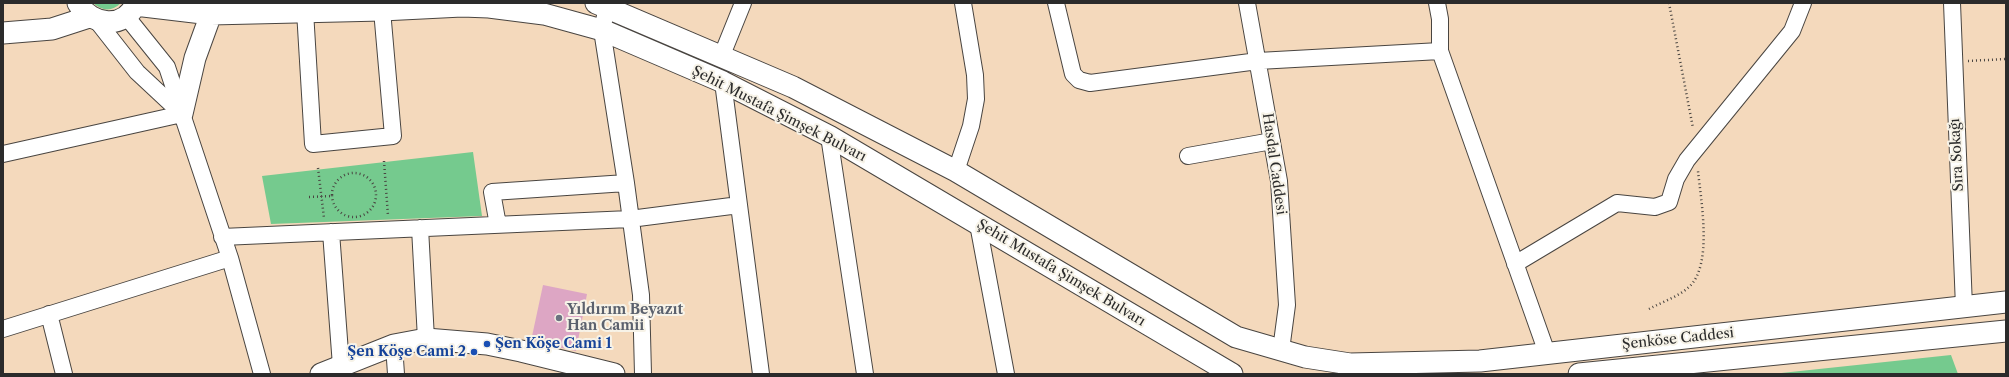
<!DOCTYPE html>
<html>
<head>
<meta charset="utf-8">
<style>
  body { margin:0 }
  #map { position:relative; width:2009px; height:377px; overflow:hidden; background:#f4d9bc; font-family:"Libre Caslon Text",serif }
  canvas { display:block }
  .frame { position:absolute; inset:0; border:4px solid #2b2b2b; pointer-events:none }
</style>
</head>
<body>
<div id="map">
<canvas width="2009" height="377"></canvas>
<div class="frame"></div>
</div>
<script>
const ctx = document.querySelector('canvas').getContext('2d');
ctx.lineJoin = 'round';
function paint(path, color) {
  ctx.fillStyle = color;
  ctx.fill(path, 'evenodd');
}
function strokePath(path, color, width, dash) {
  ctx.strokeStyle = color;
  ctx.lineWidth = width;
  ctx.lineCap = dash ? 'butt' : 'round';
  ctx.setLineDash(dash || []);
  ctx.stroke(path);
}
function label(font, color, halo, rows, align = 'center') {
  ctx.font = font + ' "Libre Caslon Text",serif';
  ctx.lineWidth = 4;
  ctx.setLineDash([]);
  ctx.textBaseline = 'middle';
  ctx.strokeStyle = halo;
  ctx.fillStyle = color;
  for (const [text, x, y, turn = 0] of rows) {
    ctx.save();
    ctx.translate(x, y);
    ctx.rotate((+turn || 0) * Math.PI / 180);
    ctx.textAlign = isNaN(turn) ? turn : align;
    if (halo) ctx.strokeText(text, 0, 0);
    ctx.fillText(text, 0, 0);
    ctx.restore();
  }
}
paint(new Path2D(`
  M93 3H121C112 12 102 11 93 3Z
  M473 152 482 216 271 224 262 176Z
  M1951 355 1958 374H1772Z`), '#75ca8e');
paint(new Path2D(`
  M543 285 587 294 576 351 531 341Z`), '#dda6c4');
const minor = new Path2D(`
  M1056 3 1073 74 1079 80 1090 83 1258 61 1440 51 1547 353
  M1247 3 1279 181 1287 305 1281 350
  M1437 3 1440 19V51
  M1952 3 1964 307
  M607 7 602 30 626 183 641 295 643 374
  M305 11 313 144 393 136 382 10
  M126 16 167 67 182 112
  M97 21 137 72 182 114
  M722 55 743 3
  M723 82 761 374
  M829 136 865 374
  M3 154 182 114 230 258 262 374
  M1188 156 1272 141
  M956 171 971 126 976 99 975 75 963 3
  M978 224 1006 374
  M498 225 492 192 626 183
  M420 228 426 339
  M331 232 341 366
  M222 237 630 219 739 205
  M1515 264 1617 203 1655 207 1669 202 1676 179 1687 160 1792 31 1803 3
  M49 314 64 374
  M3 329 230 258
  M394 345 396 374`);
const major = new Path2D(`
  M78 3C91 26 125 30 136 3
  M596 3 793 87 956 171 1236 337 1305 357 1350 364 1480 361 2006 302
  M135 5 211 14 382 10 462 6 489 7 544 14 602 30 723 82 829 136 1232 374
  M3 33 52 29 89 17
  M182 114 195 58 211 14
  M321 374 394 345 426 339 487 344 521 351 614 374
  M1579 374 2006 331`);
strokePath(minor, '#494541', 18);
strokePath(major, '#494541', 23);
strokePath(new Path2D(`
  M1669 3 1693 128
  M1968 61 2006 59
  M384 161 388 216
  M318 168 324 218
  M332 195a22 22 0 1 1 44 0a22 22 0 1 1-44 0Z
  M309 197 332 196
  M1649 309C1662 302 1678 297 1689 287 1713 265 1701 201 1698 171`), '#494541', 2.5, [1, 3]);
strokePath(minor, '#fff', 16);
strokePath(major, '#fff', 21);
for (const [x, y, r, color] of [
  [559,318,4,"#6b7280"],
  [487,344,4,"#1a4fb4"],
  [474,352,4,"#1a4fb4"]
]) {
  const dot = new Path2D();
  dot.arc(x, y, r, 0, 2 * Math.PI);
  ctx.fillStyle = color;
  ctx.fill(dot);
  strokePath(dot, '#f7f3e8', 1.5);
}
label('14px', '#2b2b2b', '#f7f3e8', [
  ["Şehit Mustafa Şimşek Bulvarı",779,114,27],
  ["Sıra Sokağı",1957,155,-93],
  ["Hasdal Caddesi",1274,164,82],
  ["Şehit Mustafa Şimşek Bulvarı",1061,273,31],
  ["Şenköse Caddesi",1678,339,-6]
]);
label('bold 14px', '#5b616d', '#f7f3e8', [
  ["Yıldırım Beyazıt",567,310],
  ["Han Camii",567,326]
], 'left');
label('bold 14px', '#164399', '#f7f3e8', [
  ["Şen Köşe Cami 1",495,344],
  ["Şen Köşe Cami 2",466,352,"right"]
], 'left');
</script>
</body>
</html>
